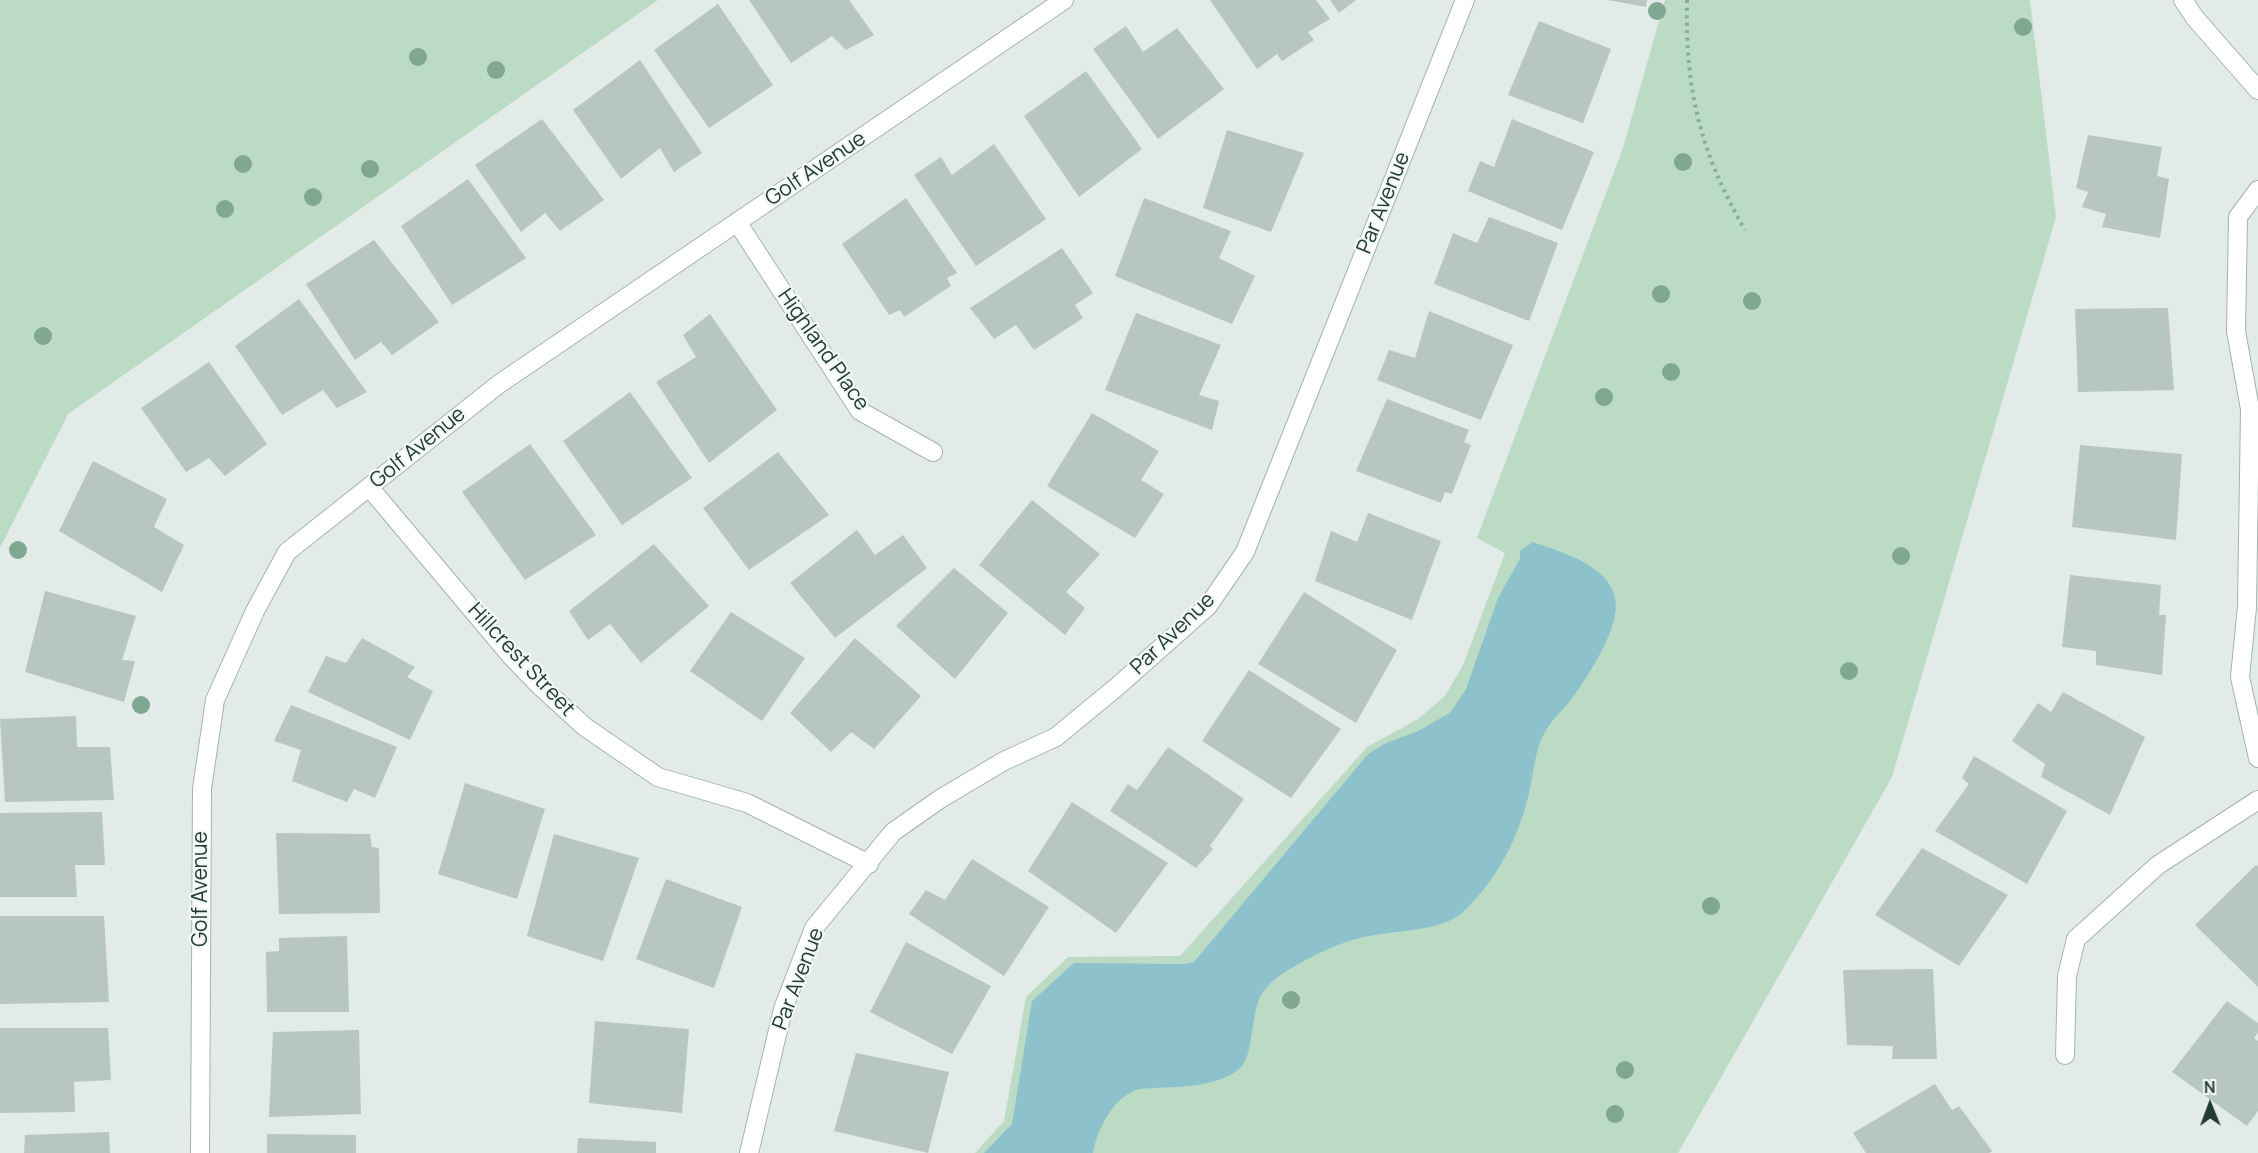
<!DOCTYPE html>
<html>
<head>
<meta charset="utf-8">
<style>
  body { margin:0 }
  #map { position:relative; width:2258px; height:1153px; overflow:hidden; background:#e2ebe7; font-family:Manrope,sans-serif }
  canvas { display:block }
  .north { position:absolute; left:2180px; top:1075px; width:60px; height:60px; -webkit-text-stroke:4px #f2f8f5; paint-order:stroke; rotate:359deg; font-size:16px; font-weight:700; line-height:24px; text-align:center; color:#233b35 }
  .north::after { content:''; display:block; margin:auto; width:21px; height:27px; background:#233b35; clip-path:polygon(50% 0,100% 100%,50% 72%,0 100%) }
</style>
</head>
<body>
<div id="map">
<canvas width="2258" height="1153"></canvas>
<div class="north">N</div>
</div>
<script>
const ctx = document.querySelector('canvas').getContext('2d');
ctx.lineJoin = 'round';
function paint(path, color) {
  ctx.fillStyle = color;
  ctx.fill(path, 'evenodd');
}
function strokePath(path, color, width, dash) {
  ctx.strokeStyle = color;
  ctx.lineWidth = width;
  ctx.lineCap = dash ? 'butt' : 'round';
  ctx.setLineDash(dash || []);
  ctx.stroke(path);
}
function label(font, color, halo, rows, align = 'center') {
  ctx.font = font + ' Manrope,sans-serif';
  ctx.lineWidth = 4.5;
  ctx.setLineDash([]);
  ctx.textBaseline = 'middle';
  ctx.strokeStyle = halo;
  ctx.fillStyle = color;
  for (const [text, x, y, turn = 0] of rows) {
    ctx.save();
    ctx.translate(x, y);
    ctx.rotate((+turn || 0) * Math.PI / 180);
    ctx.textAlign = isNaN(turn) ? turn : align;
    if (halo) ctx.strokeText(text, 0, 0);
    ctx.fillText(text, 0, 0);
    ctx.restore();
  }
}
paint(new Path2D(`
  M0 0H658L68 414 0 548Z
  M1665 0H2030L2056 217 1892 777 1678 1153H975L1004 1121 1026 997 1068 957 1180 956 1367 747 1418 719 1445 696 1463 665 1505 553 1477 538 1623 148Z`), '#bcdbc5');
paint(new Path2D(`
  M1533 542C1561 552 1609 565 1615 598 1621 627 1589 674 1573 697 1564 709 1552 719 1545 732 1534 751 1534 773 1529 793 1519 837 1497 880 1464 911 1442 933 1390 930 1360 938 1336 944 1312 956 1290 969 1280 975 1269 983 1263 992 1249 1012 1255 1057 1239 1069 1213 1090 1170 1086 1139 1089 1114 1096 1097 1129 1093 1153H984L1012 1124 1032 1001 1074 963 1185 964 1194 962 1368 754 1384 744 1418 731 1450 713 1466 689 1498 598 1520 559V551Z`), '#8dc2cd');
paint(new Path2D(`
  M749 0H849L874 35 846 50 832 36 791 63Z
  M1210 0H1316L1330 19 1308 32 1314 40 1282 61 1277 54 1257 69Z
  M1330 0H1356L1339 13Z
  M1608 0H1647L1646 7Z
  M718 4 773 85 709 128 654 50Z
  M1539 21 1611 49 1583 123 1508 95Z
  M1126 26 1143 52 1177 28 1224 89 1158 139 1093 49Z
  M640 60 702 153 674 172 660 148 621 179 573 110Z
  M1086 71 1142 149 1079 197 1024 116Z
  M542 119 604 200 560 231 545 213 521 232 475 165Z
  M1512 119 1594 152 1562 230 1468 191 1480 161 1494 167Z
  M1227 130 1304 153 1271 232 1203 208Z
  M2088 135 2162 147 2157 176 2169 179 2160 238 2102 227 2106 214 2082 207 2088 192 2076 188Z
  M994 144 1046 219 976 266 914 175 941 157 952 175Z
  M468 179 526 258 452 305 401 226Z
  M906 198 957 273 947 278 951 286 904 317 900 310 889 315 842 244Z
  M1144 198 1231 231 1219 258 1255 276 1232 324 1115 276Z
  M1489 217 1558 243 1529 321 1434 284 1453 233 1477 243Z
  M374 240 439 322 392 355 381 342 355 360 306 284Z
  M1062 248 1093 293 1075 305 1083 318 1034 350 1016 325 994 339 970 308Z
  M299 299 367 392 337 408 323 390 282 415 235 346Z
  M2168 308 2174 390 2078 392 2075 309Z
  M1429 311 1513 345 1481 420 1377 380 1389 350 1415 358Z
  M1136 313 1221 345 1199 395 1219 401 1212 430 1105 390Z
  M710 314 777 410 709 463 656 382 696 357 683 335Z
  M209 362 267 444 225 476 209 458 186 472 141 408Z
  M630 392 692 478 622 525 563 441Z
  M1387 399 1469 430 1464 442 1471 445 1452 494 1445 492 1441 503 1356 471Z
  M1092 413 1159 451 1141 480 1164 494 1135 538 1047 486Z
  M530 444 596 535 525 580 462 492Z
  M2080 445 2182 454 2176 540 2072 527Z
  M778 452 829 515 749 570 703 508Z
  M93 461 167 499 154 527 184 545 162 592 59 531Z
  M1032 500 1100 554 1066 592 1085 608 1065 635 979 565Z
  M1368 513 1441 541 1412 620 1315 581 1331 531 1357 542Z
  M857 530 875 555 903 535 927 568 835 638 790 583Z
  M654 544 709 606 641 663 610 624 588 640 569 611Z
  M954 568 1008 613 955 679 896 626Z
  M2070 575 2161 585 2159 615H2166L2162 675 2096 665V651L2062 647Z
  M45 591 136 616 122 660 135 661 124 702 25 672Z
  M1304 592 1397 650 1356 723 1258 664Z
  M731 612 805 658 762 721 690 671Z
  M362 638 415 667 407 677 433 691 410 740 308 692 326 656 346 663Z
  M855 638 921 696 874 749 851 732 831 752 790 713Z
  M1249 670 1341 729 1291 798 1202 741Z
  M2063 692 2145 737 2110 815 2041 777 2045 764 2012 741 2038 703 2051 712Z
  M291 705 397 747 375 798 354 789 347 802 292 781 301 750 274 741Z
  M76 716 77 747H110L114 800 5 802 0 719Z
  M1168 747 1244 799 1210 846 1213 849 1196 868 1110 811 1128 784 1137 790Z
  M1974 756 2067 811 2027 884 1935 831 1969 784 1962 778Z
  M465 783 545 809 517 899 438 874Z
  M1072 802 1168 863 1116 933 1028 871Z
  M102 812 105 865H75L77 897H0V813Z
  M276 833 370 834 372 847 379 848 380 913 279 914Z
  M554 834 639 858 603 961 527 936Z
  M1922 848 2008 895 1959 966 1875 915Z
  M972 859 1049 907 1004 976 909 914 926 890 945 900Z
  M2256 865 2258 866V987L2195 925Z
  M666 879 742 907 714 988 636 959Z
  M0 916H104L109 1002 0 1004Z
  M347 936 349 1012H267L266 952 279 951V938Z
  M906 942 991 986 952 1054 870 1012Z
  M1933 969 1937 1059H1892L1893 1046 1847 1045 1843 970Z
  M2227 1001 2258 1023V1033L2254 1038 2258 1041V1111L2247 1126 2172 1072Z
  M595 1021 689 1029 682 1113 589 1103Z
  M0 1028H108L111 1080 74 1082 75 1112 0 1113Z
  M359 1030 361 1114 269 1117 273 1032Z
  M856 1053 949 1072 928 1153 834 1131Z
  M1935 1084 1952 1110 1959 1106 1992 1151 1989 1153H1866L1853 1133Z
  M109 1132 110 1153H24L25 1135Z
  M267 1134 356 1135V1153H267Z
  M578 1138 656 1142V1153H577Z`), '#b8c6c1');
const street = new Path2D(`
  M2183 0 2195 18 2258 90
  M2258 190 2238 217 2236 331 2250 409 2247 607 2240 677 2258 758
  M737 222 860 411 933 452
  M369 487 511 656 539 685 585 727 658 777 747 803 869 864
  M2065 1055 2067 976 2076 939 2158 865 2258 800
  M200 1153 202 789 215 700 255 611 287 552 499 384 1064 0
  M749 1153 783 1009 814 928 893 832 940 799 1004 761 1056 737 1119 685 1208 606 1245 552 1465 0`);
strokePath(street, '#a5b3ae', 20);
strokePath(new Path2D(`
  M1687 0C1685 90 1700 152 1745 230`), '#84ada1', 4, [3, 4.5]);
strokePath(street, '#fff', 18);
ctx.fillStyle = '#80a791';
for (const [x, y] of [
  [1657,11],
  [2023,27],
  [418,57],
  [496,70],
  [1683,162],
  [243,164],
  [370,169],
  [313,197],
  [225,209],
  [1661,294],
  [1752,301],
  [43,336],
  [1671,372],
  [1604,397],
  [18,550],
  [1901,556],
  [1849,671],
  [141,705],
  [1711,906],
  [1291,1000],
  [1625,1070],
  [1615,1114]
]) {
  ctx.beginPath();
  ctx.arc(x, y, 9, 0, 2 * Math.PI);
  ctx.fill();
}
label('21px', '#233b35', '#f2f8f5', [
  ["Golf Avenue",816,169,-34],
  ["Par Avenue",1384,203,-68],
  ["Highland Place",823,350,55],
  ["Golf Avenue",418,448,-39],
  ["Par Avenue",1173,634,-44],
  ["Hillcrest Street",521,660,47],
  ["Golf Avenue",201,889,-90],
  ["Par Avenue",799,979,-69]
]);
</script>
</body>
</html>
